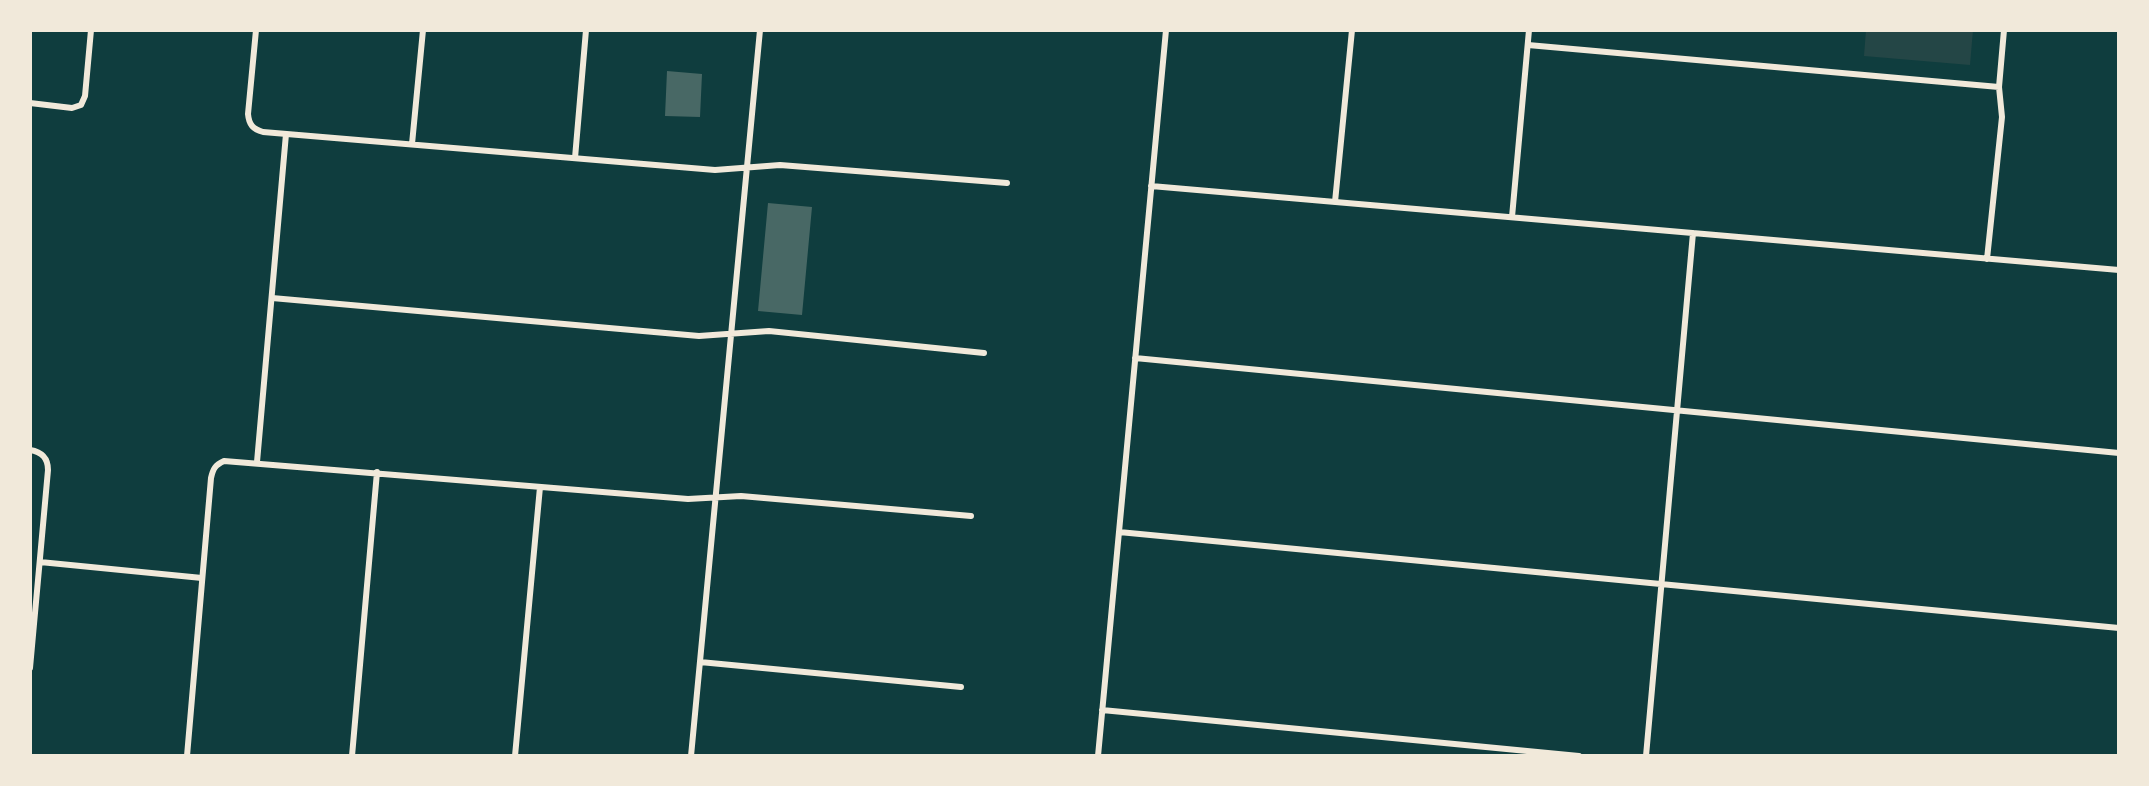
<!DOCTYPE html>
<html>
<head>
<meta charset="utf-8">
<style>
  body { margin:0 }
  #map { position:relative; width:2149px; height:786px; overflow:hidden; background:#0f3d3e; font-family:Overpass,sans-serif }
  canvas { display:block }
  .frame { position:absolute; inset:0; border:32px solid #f1e9da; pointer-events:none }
</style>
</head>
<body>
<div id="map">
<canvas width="2149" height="786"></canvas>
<div class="frame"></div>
</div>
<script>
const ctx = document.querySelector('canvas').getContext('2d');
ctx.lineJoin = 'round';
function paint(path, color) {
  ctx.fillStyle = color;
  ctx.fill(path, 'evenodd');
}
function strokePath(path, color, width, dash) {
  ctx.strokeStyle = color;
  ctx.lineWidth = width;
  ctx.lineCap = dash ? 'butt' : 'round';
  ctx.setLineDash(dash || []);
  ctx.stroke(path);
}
paint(new Path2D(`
  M1866 30H1973L1970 65 1864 56Z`), '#244646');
paint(new Path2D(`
  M667 71 702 74 700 117 665 116Z
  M768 203 812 207 802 315 758 311Z`), '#486865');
strokePath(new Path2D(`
  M256 30 248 114C249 125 253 129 263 132L715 170 780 165 1007 183
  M1528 45 1999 87
  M30 103 72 108 81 105 85 96 91 30
  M412 144 423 30
  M575 158 586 30
  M1151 186 2119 270
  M1335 202 1352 30
  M1512 217 1529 30
  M1987 259 2002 117 1999 87 2004 30
  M272 298 699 336 769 331 984 353
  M1135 358 2119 453
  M30 450C42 452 48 458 48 470L30 668
  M257 462 286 134
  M1119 532 2119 628
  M40 562 202 578
  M700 662 961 687
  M1102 710 1579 756
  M187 756 211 478C213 469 215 465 224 461L688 499 741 496 971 516
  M352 756 377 472
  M515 756 540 487
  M691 756 760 30
  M1098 756 1166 30
  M1646 756 1693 233`), '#f1e9da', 6);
</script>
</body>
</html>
